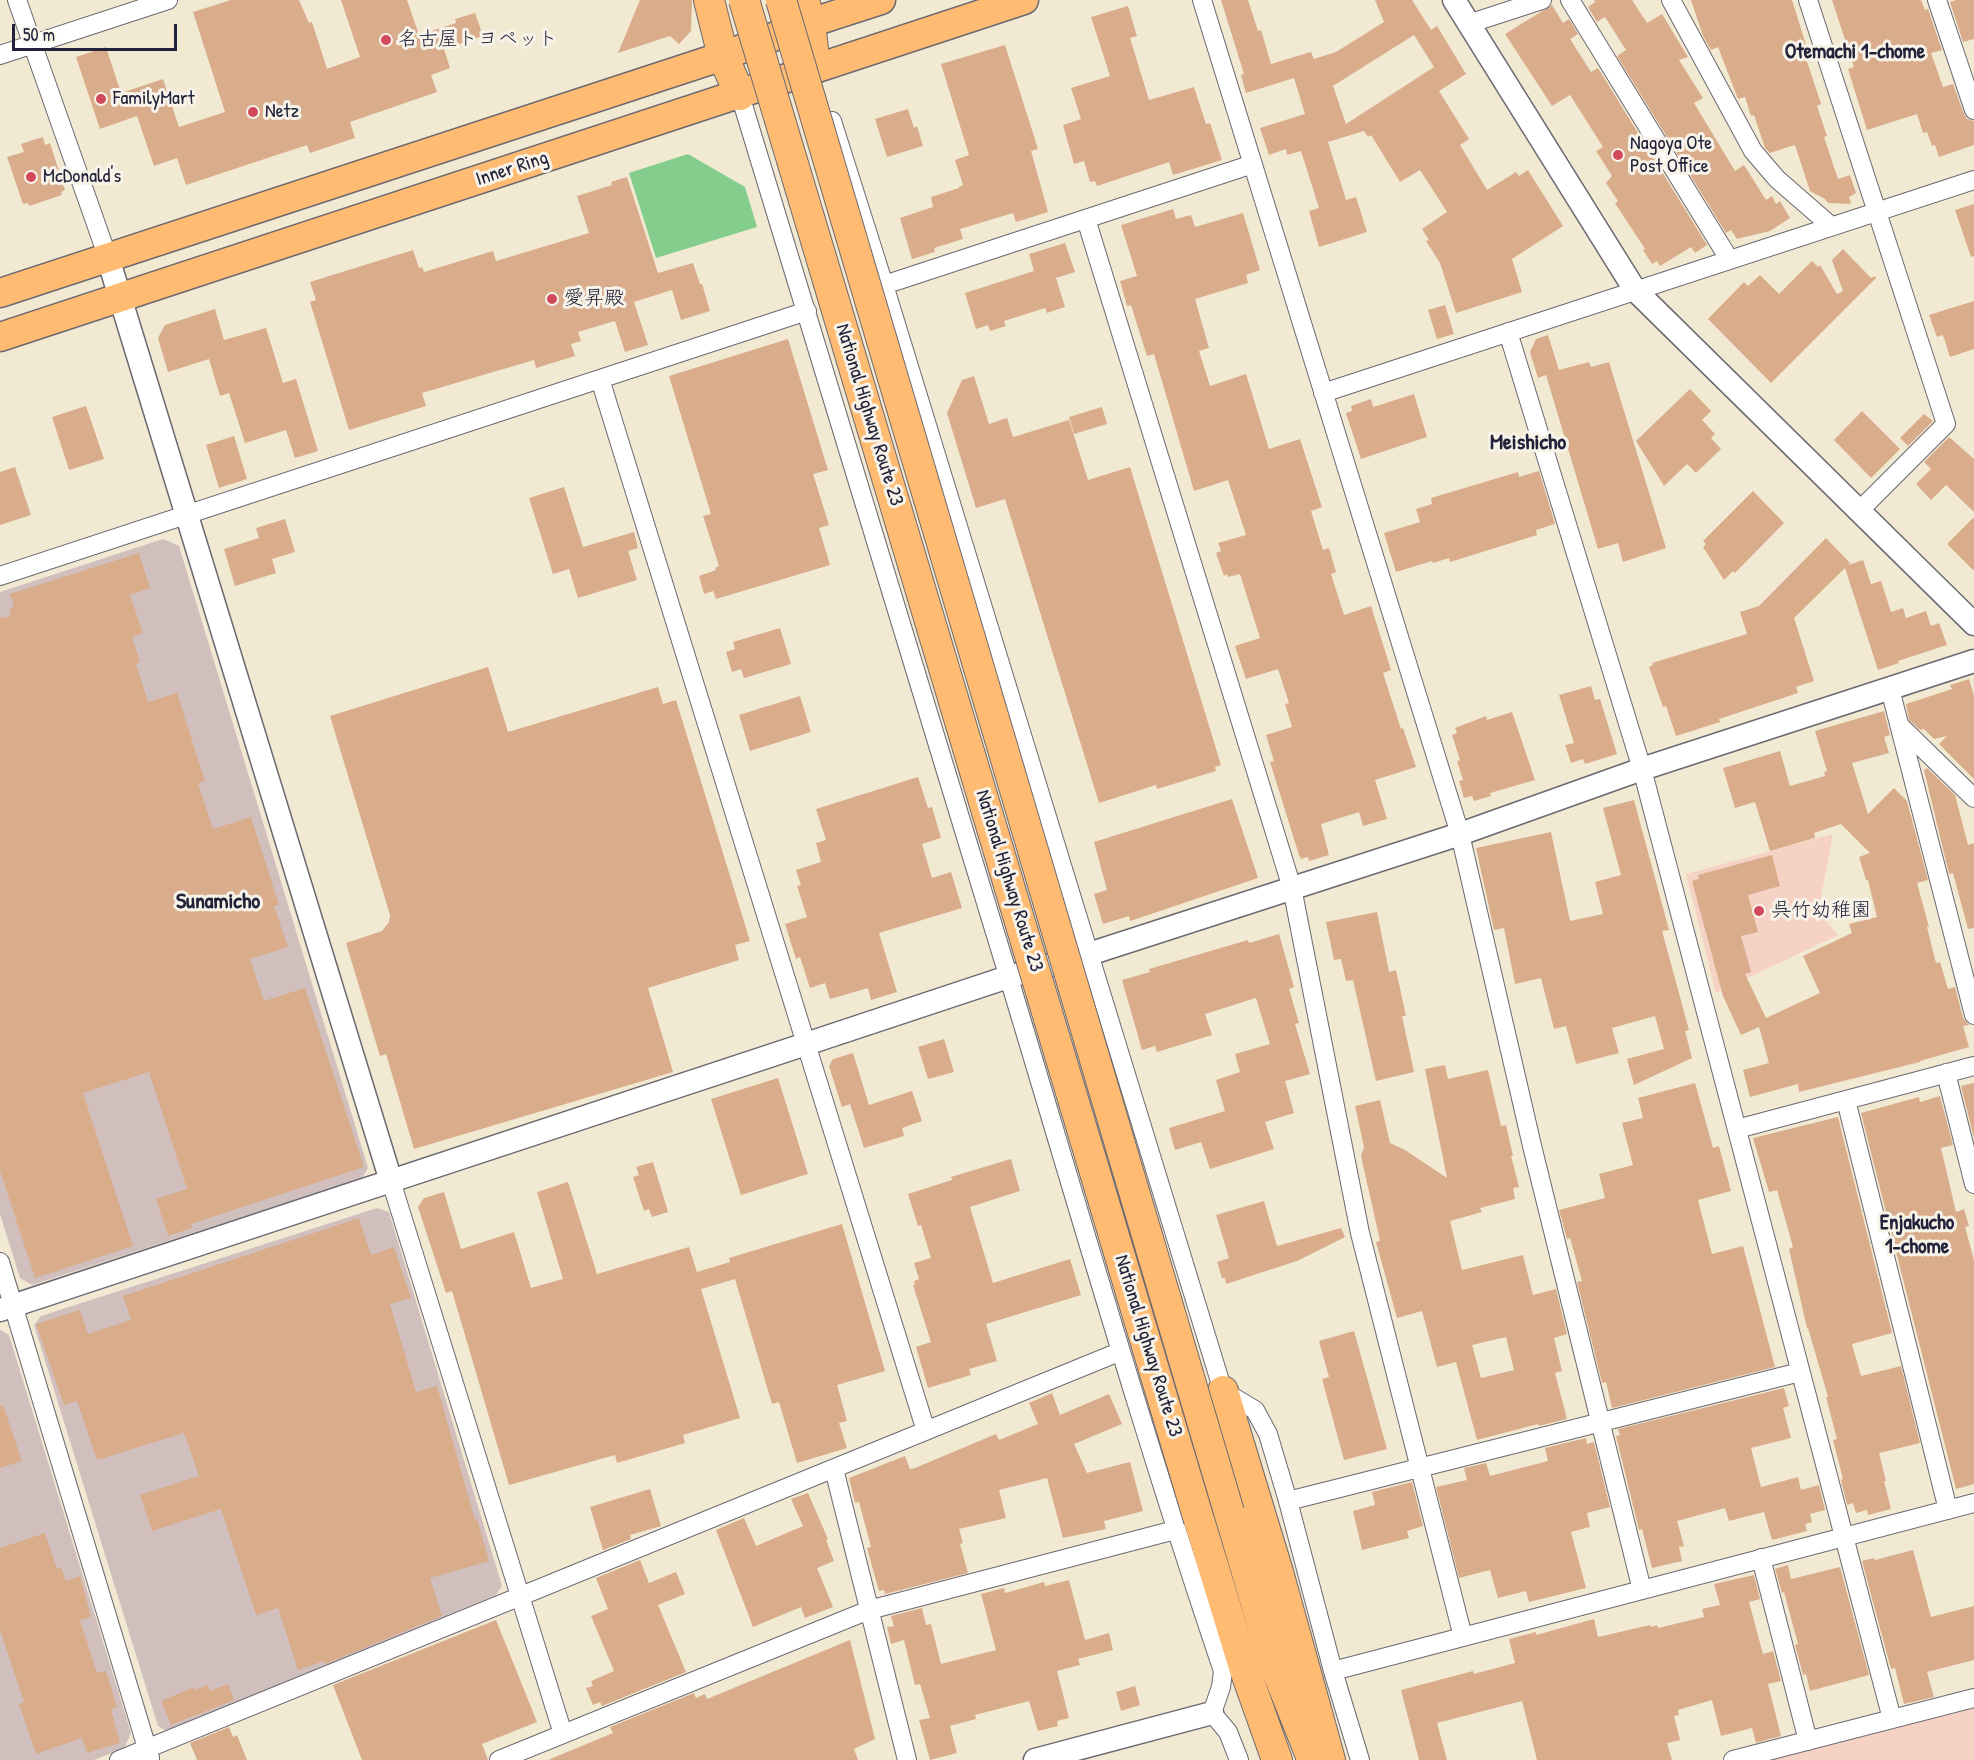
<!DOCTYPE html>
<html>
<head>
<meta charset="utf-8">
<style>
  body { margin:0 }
  #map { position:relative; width:1974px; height:1760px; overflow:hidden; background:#f2e9d3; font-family:"Patrick Hand",sans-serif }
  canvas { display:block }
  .scale { position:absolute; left:12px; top:24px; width:165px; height:27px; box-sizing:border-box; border:3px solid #22223b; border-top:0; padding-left:8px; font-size:18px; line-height:21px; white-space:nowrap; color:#22223b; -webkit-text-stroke:4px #f7f3e8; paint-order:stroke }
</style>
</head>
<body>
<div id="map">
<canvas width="1974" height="1760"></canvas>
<div class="scale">50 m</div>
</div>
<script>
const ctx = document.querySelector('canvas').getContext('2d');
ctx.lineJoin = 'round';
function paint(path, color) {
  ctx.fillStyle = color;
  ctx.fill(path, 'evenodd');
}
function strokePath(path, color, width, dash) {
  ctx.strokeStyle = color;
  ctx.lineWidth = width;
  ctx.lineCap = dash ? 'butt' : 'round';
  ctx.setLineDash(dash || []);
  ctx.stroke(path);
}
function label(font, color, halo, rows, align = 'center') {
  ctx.font = font + ' "Patrick Hand","Klee One",sans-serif';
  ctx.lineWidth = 6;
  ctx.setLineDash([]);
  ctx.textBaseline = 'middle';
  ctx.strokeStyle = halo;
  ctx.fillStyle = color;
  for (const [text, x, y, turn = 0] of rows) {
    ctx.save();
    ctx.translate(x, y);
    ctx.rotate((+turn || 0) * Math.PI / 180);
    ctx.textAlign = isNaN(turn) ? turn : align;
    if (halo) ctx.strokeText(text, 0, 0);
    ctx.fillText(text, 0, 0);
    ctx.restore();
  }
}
paint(new Path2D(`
  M1833 834 1820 902 1825 920 1838 935 1716 993 1686 874Z
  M1974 1704V1760H1756Z`), '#f6d2c4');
paint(new Path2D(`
  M163 539 179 546 368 1168 362 1178 32 1285 20 1278 0 1214V592Z
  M377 1208 389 1212 502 1586 496 1595 167 1731 158 1726 34 1325 41 1316Z
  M0 1330 9 1335 131 1733 124 1748 94 1760H0Z`), '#d1bfbe');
paint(new Path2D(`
  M688 154 745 187 757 227 656 258 629 173Z`), '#83ce8c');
paint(new Path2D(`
  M231 0H299L309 23 312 22 327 69 360 57 341 0H407L419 35 456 23 455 19 475 13 483 36 444 49 450 68 431 75 437 92 350 122 355 138 310 153 307 145 186 185 177 158 154 166 137 116 100 129 76 57 106 47 121 93 163 79 179 127 225 112 193 12Z
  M640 0H692L691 31 679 44 670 36 618 53Z
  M1221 0H1248L1258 31 1261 30 1271 64 1311 52 1314 59 1336 52 1384 22 1375 0H1412L1431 30 1437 26 1466 74 1439 91 1469 139 1460 145 1487 190 1516 172 1519 176 1528 170 1563 226 1512 259 1522 292 1456 313 1440 263 1426 241 1429 240 1422 229 1447 212 1420 170 1400 182 1371 135 1368 137 1364 131 1328 142 1346 200 1356 197 1367 232 1319 247 1309 211 1319 208 1301 151 1287 155 1286 149 1269 155 1260 128 1305 114 1294 78 1246 93 1241 75 1244 74ZM1414 35 1434 67 1346 124 1333 86Z
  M1594 0H1632L1647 23 1662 14 1688 57 1679 60 1703 98 1694 103 1735 171 1744 165 1766 200 1772 196 1776 204 1780 201 1790 218 1770 231 1737 239 1731 230 1726 233 1617 56 1626 50 1605 17 1597 22 1588 7 1595 2Z
  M1691 0H1792L1807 48 1803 49 1821 104 1817 106 1827 136 1824 137 1838 179 1850 175 1856 193 1849 197 1851 204 1828 203 1825 199 1810 191 1795 145 1770 153 1765 148 1754 115 1751 116 1745 97 1738 99 1718 47 1711 50 1703 36Z
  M1832 0H1921L1925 10 1928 9 1942 50 1931 53 1943 87 1953 84 1964 114 1967 119 1974 121V145L1939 157 1935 145 1932 146 1927 132 1923 133 1917 114 1867 130 1848 69 1854 67Z
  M1956 0H1974V39L1963 42 1950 2Z
  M1552 5 1563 23 1569 19 1578 34 1570 39 1591 72 1598 68 1707 245 1695 253 1691 247 1660 266 1657 261 1652 264 1643 250 1645 249 1615 203 1618 201 1606 183 1612 176 1596 151 1603 147 1570 95 1552 106 1505 34Z
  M1128 6 1137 36 1130 38 1149 100 1194 87 1206 124 1210 123 1222 160 1173 175 1169 162 1097 186 1095 181 1090 182 1084 161 1074 164 1063 125 1081 119 1071 88 1110 76 1091 17Z
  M1005 45 1038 149 1031 151 1048 212 1016 222 1013 213 960 229 963 239 934 248 935 252 912 259 900 218 933 207 931 197 959 188V187L963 185 955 160 969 155 941 64Z
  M908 109 914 128 917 126 923 146 887 157 875 119Z
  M43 137 45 145 50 143 65 190 61 192 62 195 29 206 28 203 23 204 7 157 24 152 21 144Z
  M627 177 658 273 693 263 700 284H702L710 311 681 320 672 290 634 302 648 345 625 352 615 321 578 332 581 341 571 344 575 356 536 368 534 360 422 393 426 406 349 430 310 302 316 300 310 282 413 250 419 268 422 267 424 272 493 251 496 261 589 233 577 196 612 185 611 182Z
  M1974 204V256L1971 257 1955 210Z
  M1173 209 1176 219 1191 215 1195 227 1243 213 1260 270 1246 275 1248 283 1195 299 1209 348 1199 351 1210 386 1246 374 1269 449 1300 439 1322 507 1311 511 1323 550 1329 548 1336 572 1331 574 1344 615 1371 606 1391 670 1383 673 1401 729 1403 728 1416 767 1375 780 1387 819 1363 826 1359 812 1321 824 1329 855 1309 861 1308 857 1301 859 1299 855 1270 762 1274 761 1266 735 1292 727 1285 704 1289 703 1278 669 1246 679 1235 646 1260 638 1240 574 1228 577 1227 574 1224 576 1216 553 1221 551 1218 543 1246 535 1228 480 1194 491 1154 354 1147 356 1131 305 1127 306 1120 281 1137 276 1121 225Z
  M1065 243 1075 272 1056 278 1065 307 1047 313 1045 308 1004 321 1006 326 990 331 988 325 976 329 965 293 1034 271 1029 254Z
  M1843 249 1871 278 1875 276 1876 278 1771 383 1708 319 1744 282 1748 286 1760 275 1779 294 1812 261 1818 267 1820 265 1837 294 1843 291 1832 260Z
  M1974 301V349L1950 357 1943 335 1937 337 1929 315Z
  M1445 305 1454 334 1437 339 1428 310Z
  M215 309 224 340 266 328 283 383 296 379 318 451 295 458 286 430 245 443 229 393 220 396 209 359 168 372 158 338 165 325Z
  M1548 335 1559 370 1589 362 1591 367 1609 362 1666 548 1623 562 1618 543 1598 549 1546 375 1538 378 1530 352 1536 339Z
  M788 339 828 470 813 474 829 525 819 528 830 565 716 599 713 591 704 594 699 576 716 570 715 568 719 566 703 516 711 514 669 376Z
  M974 376 989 424 1007 418 1013 437 1069 420 1088 480 1130 467 1221 765 1215 767 1216 771 1157 789 1156 785 1099 803 1005 499 976 508 947 413 962 380Z
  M1690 389 1711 411 1702 420 1715 434 1711 438 1721 449 1696 473 1687 464 1664 486 1636 441Z
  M1414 394 1427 437 1361 459 1346 413 1352 411 1351 406 1371 399 1373 407Z
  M86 406 104 459 69 470 52 417Z
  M1102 407 1107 424 1074 434 1069 417Z
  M1862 411 1900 449 1871 478 1834 440Z
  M1924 414 1933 421 1908 446 1900 438Z
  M234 436 247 479 219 488 206 445Z
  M1949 437 1974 459V512L1946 485 1931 500 1916 484 1931 469 1924 462Z
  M15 467 31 515 0 525V472Z
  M1539 471 1555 524 1536 530 1537 535 1450 562 1449 558 1433 563 1432 561 1396 572 1384 533 1420 522 1416 509 1432 504 1431 498 1518 472 1519 477Z
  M564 487 583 547 634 532 638 548 628 551 637 580 578 598 569 569 553 574 529 498Z
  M1753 491 1784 523 1735 573 1733 571 1724 580 1703 547 1706 544 1703 541Z
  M1974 517V571L1947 544Z
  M285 519 295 552 272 559 276 573 235 586 224 549 259 538 256 528Z
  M1826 538 1850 563 1848 565 1863 560 1871 584 1881 581 1891 612 1903 608 1906 618 1926 611 1931 626 1939 623 1947 645 1898 661 1899 663 1878 670 1845 568 1794 618 1814 681 1796 687 1798 693 1719 719 1720 722 1676 736 1666 706 1663 707 1649 667 1653 665 1652 663 1747 634 1740 612 1759 606Z
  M139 553 150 588 130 595 143 633 132 637 140 662 136 664 148 702 177 693 205 781 198 783 213 829 251 817 279 905 274 906 288 947 250 959 264 1001 305 988 364 1167 191 1224 192 1228 168 1236 156 1199 187 1189 149 1072 83 1093 133 1246 35 1278 0 1171V618L11 616 9 609 14 607 10 594Z
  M780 628 791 664 744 678 741 669 732 672 726 652 735 649 733 642Z
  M488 667 508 732 658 687 663 704 676 700 750 941 735 945 739 960 648 988 673 1072 414 1149 386 1054 380 1056 346 943 382 931 389 922 390 915 330 716Z
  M1969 679 1974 696V779L1939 744 1947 736 1934 739 1924 729 1920 730 1909 720 1906 704 1952 689 1950 685Z
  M1591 686 1595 700 1600 699 1617 754 1585 764 1583 759 1571 763 1565 745 1574 743 1559 695Z
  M800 696 811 732 750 751 739 715Z
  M1884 711 1890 735 1884 737 1889 753 1852 763 1868 814 1894 788 1907 801 1928 880 1917 883 1929 927H1927L1936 963 1940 962 1948 989 1955 987 1963 1018 1969 1025 1963 1026 1969 1047 1920 1061V1062L1799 1092 1798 1084 1750 1097 1743 1070 1769 1063 1759 1027 1741 1035 1723 996 1692 881 1699 879 1698 875 1772 855 1780 886 1748 895 1758 932 1741 936 1751 972 1745 974 1766 1018 1820 993 1803 956 1852 933 1849 924 1877 917 1868 880H1866L1859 857 1870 853 1841 824 1814 833 1815 838 1770 851 1755 802 1735 808 1723 768 1780 751 1790 786 1825 776 1824 772 1827 771 1815 731Z
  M1512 712 1535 780 1490 793 1491 796 1474 801 1472 796 1464 798 1459 781 1463 780 1457 761 1460 760 1452 735 1457 733 1455 728 1486 716 1487 720Z
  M1927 768 1955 795 1968 845 1974 843V928L1968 929 1953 873 1949 874 1924 770Z
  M918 777 928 808 932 807 941 838 922 844 932 878 951 872 962 908 879 933 897 992 871 1000 868 988 830 999 825 983 810 988 800 957 796 959 785 924 807 917 797 886 801 885 796 870 821 862 816 843 826 840 816 809Z
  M1232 799 1258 878 1130 921 1129 916 1103 924 1094 894 1107 890 1094 842Z
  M1634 800 1669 930 1662 931 1689 1030 1685 1031 1692 1058 1634 1085 1627 1059 1664 1049 1655 1016 1612 1028 1619 1053 1576 1064 1566 1026 1554 1029 1541 978 1515 984 1504 928 1494 930 1476 848 1551 832 1570 921 1603 914 1595 882 1621 875 1603 808Z
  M1377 912 1389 972 1396 970 1406 1016H1402L1414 1072 1376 1081 1353 980 1346 981 1341 959 1334 960 1326 922Z
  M1279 934 1294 987 1289 989 1299 1023 1295 1024 1310 1074 1285 1081 1294 1113 1265 1122 1274 1149 1210 1169 1201 1142 1175 1150 1169 1128 1225 1111 1216 1080 1240 1072 1235 1054 1270 1044 1256 998 1205 1014 1212 1035 1157 1052 1155 1046 1142 1050 1122 980 1150 972 1149 969 1248 940 1249 943Z
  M944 1039 954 1072 928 1079 918 1047Z
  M853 1053 869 1105 912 1091 922 1121 902 1128 904 1136 864 1148 850 1104 842 1107 829 1066 833 1059Z
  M1445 1065 1448 1079 1488 1070 1501 1126 1506 1125 1513 1156H1511L1519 1187 1513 1188 1515 1199 1480 1208 1482 1212 1450 1221 1462 1270 1523 1255 1533 1295 1556 1289 1567 1334 1554 1338 1562 1371 1555 1373 1567 1419 1539 1426 1538 1424 1477 1440 1456 1362 1437 1367 1422 1311 1397 1318 1376 1242 1380 1241 1361 1156 1364 1147 1355 1106 1380 1100 1390 1143 1405 1150 1447 1178 1425 1069ZM1506 1337 1514 1370 1481 1378 1472 1345Z
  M778 1078 808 1174 741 1195 711 1099Z
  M1695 1083 1713 1148 1719 1146 1731 1191 1698 1200 1712 1254 1743 1246 1775 1367 1612 1408 1606 1382 1602 1383 1577 1282 1582 1281 1570 1238 1567 1239 1559 1210 1605 1198 1599 1174 1633 1165 1622 1123 1643 1118 1638 1098Z
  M1974 1083V1138L1961 1086Z
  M1940 1096 1953 1145 1941 1148 1956 1212 1964 1209 1969 1226 1965 1227 1974 1260V1484L1956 1489 1861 1113 1919 1097 1920 1102Z
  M1838 1117 1892 1333 1852 1344 1861 1376 1901 1366 1920 1443 1879 1453 1886 1481H1884L1891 1509 1868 1515 1867 1510 1856 1513 1853 1503 1847 1505 1841 1480 1843 1479 1833 1440 1837 1439 1826 1397H1828L1808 1328H1807L1789 1249 1793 1247 1777 1190 1769 1192 1753 1138Z
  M1011 1159 1020 1191 970 1207 993 1283 1070 1259 1081 1295 986 1324 997 1361 969 1369 971 1375 928 1388 916 1347 931 1342 913 1285H915L914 1281 919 1279 914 1263 931 1258 921 1225 918 1226 908 1194 952 1180 951 1177Z
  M653 1162 668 1212 652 1217 649 1209 644 1211 633 1177 639 1175 636 1167Z
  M568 1182 597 1274 689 1247 697 1272 730 1262 729 1258 842 1224 885 1371 837 1385 847 1421 839 1423 847 1448 797 1463 779 1402 772 1404 735 1279 701 1289 740 1418 683 1435 685 1443 617 1463 615 1455 509 1485 452 1291 446 1293 418 1207 424 1198 444 1192 461 1249 514 1232 531 1288 563 1279 537 1192Z
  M1264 1201 1277 1246 1341 1228 1345 1237 1297 1261 1226 1284 1225 1278H1222L1217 1262 1229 1258 1216 1215Z
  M359 1218 371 1255 394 1247 411 1298 390 1304 416 1392 437 1386 475 1520 477 1519 489 1561 430 1578 442 1616 325 1664 324 1661 298 1670 278 1608 256 1615 221 1509 152 1531 140 1495 199 1476 184 1433 97 1460 77 1401 64 1405 36 1324 80 1310 88 1334 131 1320 123 1296Z
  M1354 1331 1387 1449 1344 1460 1322 1379 1329 1377 1319 1341Z
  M1784 1388 1789 1406 1783 1408 1791 1438 1751 1448 1761 1487 1798 1477 1801 1490 1819 1485 1825 1510 1810 1514 1812 1522 1805 1524 1807 1531 1772 1540 1764 1512 1729 1521 1725 1508 1677 1521 1684 1546 1679 1547 1682 1561 1652 1568 1642 1529 1639 1530 1616 1436 1620 1435 1618 1429Z
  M1052 1393 1060 1415 1109 1394 1122 1424 1074 1444 1087 1473 1130 1462 1143 1511 1104 1521 1106 1529 1063 1538 1047 1478 999 1490 1006 1518 959 1529 963 1543 960 1544 968 1573 885 1594 884 1590 879 1591 867 1548 871 1547 859 1502 855 1503 849 1478 905 1456 910 1469 915 1468 996 1434 999 1440 1038 1424 1029 1403Z
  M0 1405H3L22 1461 0 1468Z
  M1586 1438 1587 1444 1594 1442 1610 1507 1587 1513 1590 1527 1571 1532 1586 1588 1529 1602 1526 1591 1498 1598 1490 1570 1459 1578 1436 1487 1467 1480 1464 1468 1486 1463 1490 1476 1548 1461 1545 1448Z
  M1412 1482 1423 1526 1407 1531 1409 1538 1362 1550 1353 1511 1375 1505 1372 1492Z
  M650 1489 661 1526 630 1535 631 1539 603 1550 590 1507Z
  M808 1493 828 1539 826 1540 834 1561 817 1568 833 1607 805 1618 801 1607 753 1627 716 1530 744 1518 756 1546 803 1526 791 1499Z
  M45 1533 57 1569 61 1567 66 1581 80 1576 91 1617 80 1620 97 1673 106 1671 117 1707 111 1709 120 1743 87 1753 82 1738 36 1754 19 1704 24 1702 0 1630V1548Z
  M1913 1550 1931 1617 1974 1606V1660L1927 1672 1934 1697 1904 1704 1895 1668 1891 1669 1862 1561 1874 1558 1875 1560Z
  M640 1560 649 1583 676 1572 685 1594 658 1605 686 1672 602 1706 600 1702 593 1705 586 1688 593 1686 591 1681 614 1671 591 1616 608 1609 596 1578Z
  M1788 1565 1791 1579 1840 1567 1869 1675 1810 1691 1806 1674 1803 1675 1795 1645 1798 1644 1784 1592 1782 1593 1775 1569Z
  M1754 1575 1760 1599 1749 1602 1763 1654 1773 1651 1781 1681 1768 1684 1781 1736 1756 1743 1752 1728 1721 1736 1712 1700 1678 1710 1679 1715 1674 1716 1680 1740 1667 1743 1672 1760H1537L1522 1701 1437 1723 1447 1760H1419L1401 1690 1473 1671 1474 1674 1515 1663 1509 1639 1536 1632V1635L1594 1619 1598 1637 1650 1625 1651 1627 1657 1625 1658 1628 1704 1617 1702 1609 1720 1605 1714 1584Z
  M1069 1580 1085 1640 1109 1633 1113 1650 1078 1659 1080 1665 1057 1671 1069 1718 1057 1721 1058 1726 1038 1731 1029 1701 975 1715 976 1719 950 1726 957 1753 930 1760 919 1720 930 1718 920 1684 915 1685 904 1640 891 1644 887 1627 894 1626 891 1616 922 1608 926 1625 931 1624 941 1664 996 1650 981 1594 1004 1588 1005 1593 1044 1582 1045 1586Z
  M496 1620 537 1722 482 1744 488 1760H362L333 1685Z
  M850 1640 875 1739 854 1749 858 1760H548L613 1733 610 1727 694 1693 696 1698 705 1694 707 1699Z
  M228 1684 234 1700 171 1725 161 1701 194 1687 195 1690 208 1685 210 1691Z
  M1135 1686 1140 1705 1121 1711 1116 1692Z
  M229 1727 233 1737 237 1735 247 1760H197L190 1743Z`), '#d9ad8c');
const minor = new Path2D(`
  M17 0 108 258
  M1202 0 1460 834 1533 1150 1642 1590
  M1570 0 1729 259
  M1671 0 1753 151 1777 179 1831 226
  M1808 0 1946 424 1859 511
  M1937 0 1974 110
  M1468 24 1542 0
  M0 55 168 0
  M740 95C830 387 919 681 1008 975 1078 1207 1145 1441 1223 1671L1221 1687 1212 1713 1228 1732 1239 1760
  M832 121 884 285 1223 1391 1255 1410 1268 1434 1288 1501 1333 1671 1360 1760
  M1086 219 1292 888 1360 1233 1463 1637
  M884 285 1253 164
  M1508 332 1642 769 1892 1719
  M600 379 926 1431
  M1323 393 1974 180
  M0 576 807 311
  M1890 689 1974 1015
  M1900 726 1974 798
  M1946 1073 1974 1184
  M1846 1100 1948 1510
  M1737 1129 1974 1066
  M391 1181 563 1734
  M0 1262 150 1758
  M834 1469 907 1760
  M1288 1501 1800 1372
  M1761 1558 1808 1741
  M1333 1671 1974 1503
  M119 1760 1119 1352
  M499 1760 869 1610 1175 1530
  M1733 1760 1974 1698`);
const tertiary = new Path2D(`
  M1454 0 1635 290 1974 624
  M108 258 391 1181
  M0 1310 806 1044 1008 977 1089 954 1460 834 1642 769 1974 661
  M1035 1760 1212 1713`);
const primary = new Path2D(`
  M0 293 723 56 810 23 881 0
  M0 337 1024 0`);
const trunk = new Path2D(`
  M709 0 723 56 740 95
  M804 0 810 23 815 67
  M1223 1391 1278 1572 1330 1760
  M1229 1512 1274 1663 1311 1756
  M1199 1520 1245 1670 1277 1760`);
strokePath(minor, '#6b6870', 20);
strokePath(tertiary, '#6b6870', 25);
strokePath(primary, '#6b6870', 31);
strokePath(trunk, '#6b6870', 32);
strokePath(minor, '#fff', 18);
strokePath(tertiary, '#fff', 22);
strokePath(primary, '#ffbb71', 28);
strokePath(trunk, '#ffbb71', 30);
const trunkBridge = new Path2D(`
  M744 0 1199 1520
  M781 0 1229 1512`);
strokePath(trunkBridge, '#6b6870', 32, []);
strokePath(trunkBridge, '#ffbb71', 30);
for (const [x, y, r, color] of [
  [386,40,6,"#d1495b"],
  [101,99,6,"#d1495b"],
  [253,112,6,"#d1495b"],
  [1618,155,6,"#d1495b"],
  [31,177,6,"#d1495b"],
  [552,299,6,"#d1495b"],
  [1759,911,6,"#d1495b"]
]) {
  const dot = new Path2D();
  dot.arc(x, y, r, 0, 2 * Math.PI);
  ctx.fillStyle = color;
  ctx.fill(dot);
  strokePath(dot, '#f7f3e8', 2);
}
label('20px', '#22223b', '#f7f3e8', [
  ["名古屋トヨペット",398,40],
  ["FamilyMart",113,99],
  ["Netz",265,112],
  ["Nagoya Ote",1630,144],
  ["Post Office",1630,167],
  ["McDonald's",43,177],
  ["愛昇殿",564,299],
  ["呉竹幼稚園",1771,911]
], 'left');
label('20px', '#22223b', '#f7f3e8', [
  ["Inner Ring",512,169,-18],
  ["National Highway Route 23",869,415,73],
  ["National Highway Route 23",1009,881,73],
  ["National Highway Route 23",1148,1346,73]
]);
label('bold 21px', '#22223b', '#f7f3e8', [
  ["Otemachi 1-chome",1855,52],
  ["Enjakucho",1917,1223],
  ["1-chome",1917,1247]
]);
label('bold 22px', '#22223b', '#f7f3e8', [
  ["Meishicho",1528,443],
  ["Sunamicho",218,902]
]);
</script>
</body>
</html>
